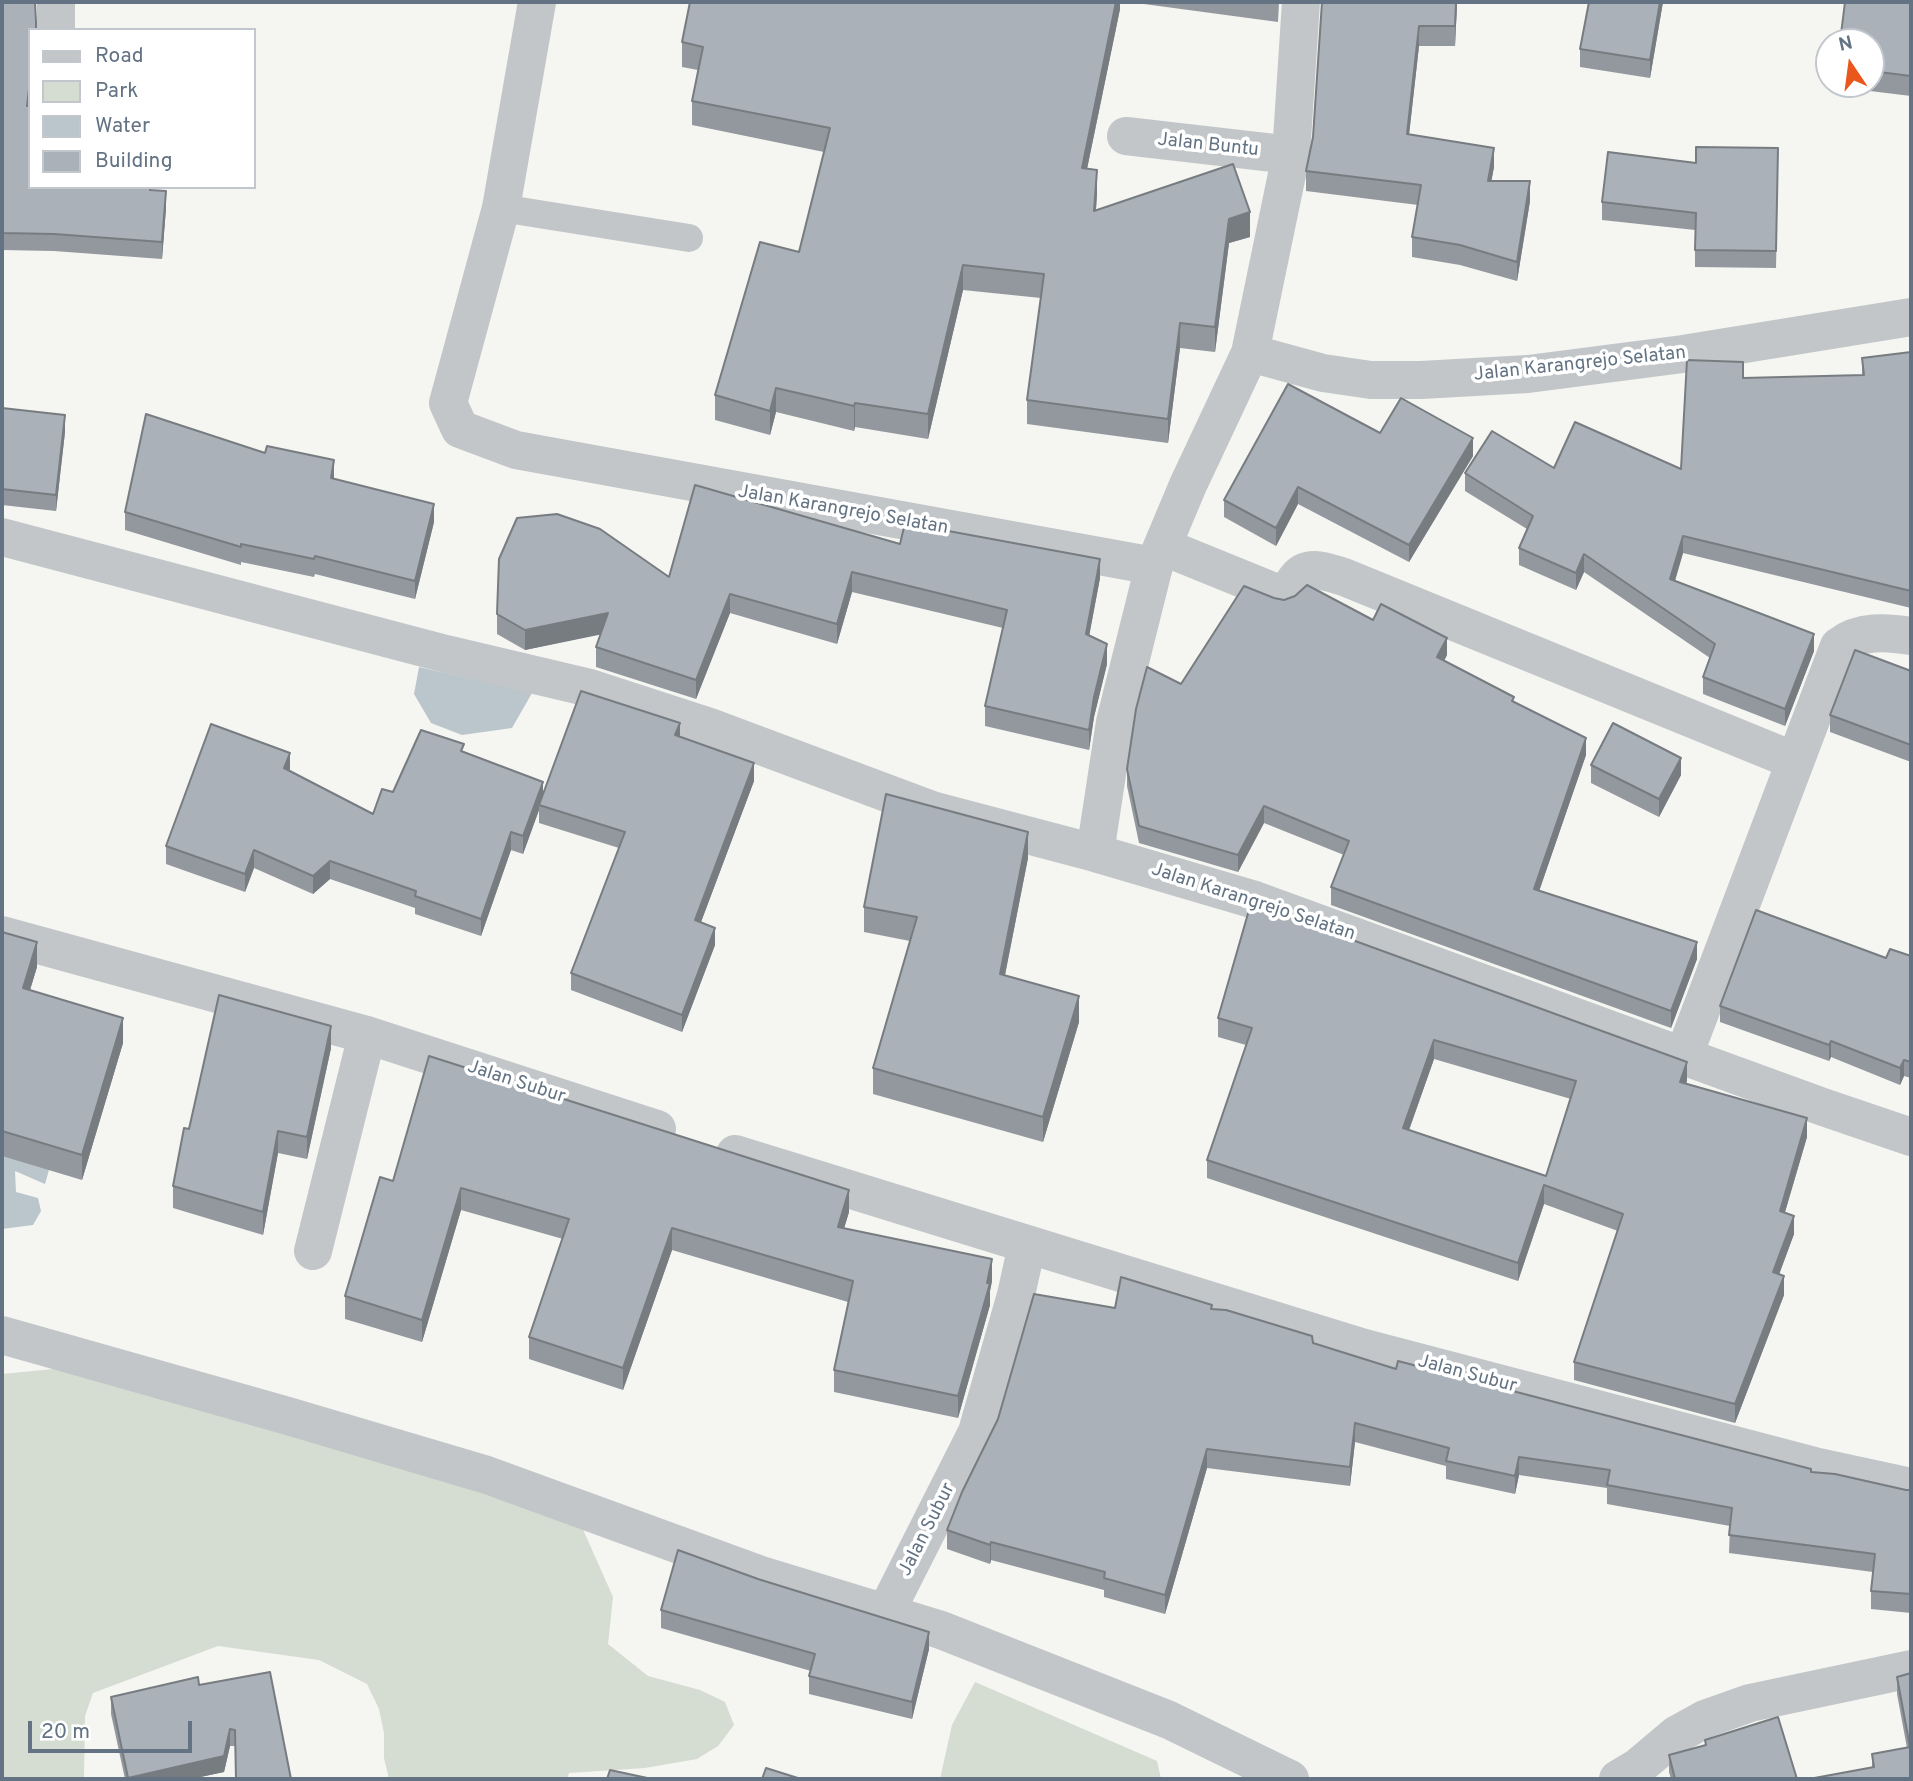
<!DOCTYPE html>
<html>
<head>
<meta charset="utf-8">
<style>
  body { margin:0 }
  #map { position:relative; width:1913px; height:1781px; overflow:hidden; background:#f5f5f1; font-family:Overpass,sans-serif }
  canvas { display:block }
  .frame { position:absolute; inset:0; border:4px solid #637383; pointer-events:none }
  .legend { position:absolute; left:28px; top:28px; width:228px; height:161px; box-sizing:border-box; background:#fff; border:2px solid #c1c7cd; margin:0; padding:9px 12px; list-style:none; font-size:21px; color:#637383 }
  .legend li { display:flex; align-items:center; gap:14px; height:35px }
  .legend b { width:35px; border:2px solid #c1c7cd }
  .north { position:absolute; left:1815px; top:28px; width:70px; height:70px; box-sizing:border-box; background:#fff; border:2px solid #c1c7cd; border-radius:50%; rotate:347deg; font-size:19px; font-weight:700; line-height:28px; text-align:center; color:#637383 }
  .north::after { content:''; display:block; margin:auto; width:24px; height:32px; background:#ea571c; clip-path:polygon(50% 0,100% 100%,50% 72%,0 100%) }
  .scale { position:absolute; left:28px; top:1721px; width:164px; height:32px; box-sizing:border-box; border:4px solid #637383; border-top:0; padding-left:9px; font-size:21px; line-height:24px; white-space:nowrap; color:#637383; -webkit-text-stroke:5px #fff; paint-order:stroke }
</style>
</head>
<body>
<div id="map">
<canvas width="1913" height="1781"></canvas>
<div class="frame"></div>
<ul class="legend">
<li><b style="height:9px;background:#c2c6c9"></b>Road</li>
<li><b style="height:19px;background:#d5dcd2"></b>Park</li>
<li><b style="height:19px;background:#bbc6cc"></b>Water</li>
<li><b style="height:19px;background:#aab1b8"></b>Building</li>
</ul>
<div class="north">N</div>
<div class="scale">20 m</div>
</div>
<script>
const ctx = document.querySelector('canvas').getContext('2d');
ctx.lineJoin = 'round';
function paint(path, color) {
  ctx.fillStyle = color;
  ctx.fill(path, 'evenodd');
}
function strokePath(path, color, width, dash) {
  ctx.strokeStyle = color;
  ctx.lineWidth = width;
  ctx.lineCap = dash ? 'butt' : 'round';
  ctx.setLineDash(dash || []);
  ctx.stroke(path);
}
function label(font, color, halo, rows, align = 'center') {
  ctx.font = font + ' Overpass,sans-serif';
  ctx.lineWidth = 7;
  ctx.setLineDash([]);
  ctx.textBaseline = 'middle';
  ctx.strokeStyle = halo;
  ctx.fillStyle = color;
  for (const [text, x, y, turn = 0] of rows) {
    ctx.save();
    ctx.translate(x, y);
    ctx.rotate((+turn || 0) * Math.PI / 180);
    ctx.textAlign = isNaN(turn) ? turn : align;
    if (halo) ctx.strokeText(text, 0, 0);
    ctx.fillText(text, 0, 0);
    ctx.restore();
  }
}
paint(new Path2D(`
  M64 1368 238 1414 581 1525 613 1597 608 1644 648 1676 700 1690 725 1702 734 1725 718 1746 697 1759 645 1768 569 1773 567 1779H389L384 1758V1733L379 1709 367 1684 319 1660 218 1646 93 1693 85 1716 84 1779H2V1374Z
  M975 1682 1157 1761 1161 1779H940L952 1725Z`), '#d5dcd2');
paint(new Path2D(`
  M419 667 532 693 512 728 462 735 431 723 414 694Z
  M2 1144 52 1159 45 1184 15 1171 16 1192 38 1198 41 1211 33 1225 2 1229Z`), '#bbc6cc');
strokePath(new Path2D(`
  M501 208 689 238`), '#c2c6c9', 28);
strokePath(new Path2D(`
  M56 2V30
  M537 2 501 208 448 403 460 429 516 450 1154 566
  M1301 2 1291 155 1250 353 1188 485 1154 566 1115 722 1095 853 1255 900 1823 1107 1911 1137
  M1126 136 1291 155
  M1250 353 1323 373 1371 380H1421L1528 374 1683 354 1911 317
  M2 537 446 654 590 688 710 727 932 810 1095 853
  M1164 547 1282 595C1290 590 1291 585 1297 578 1309 563 1329 573 1344 577L1795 761
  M2 935 367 1035 657 1129
  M1684 1055 1839 646C1860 630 1886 632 1911 636
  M735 1154 1364 1348 1814 1466 1911 1487
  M313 1251 367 1035
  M2 1335 288 1416 487 1475 764 1576 941 1630 1169 1720 1290 1779
  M885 1614 977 1432 1016 1295 1027 1245
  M1618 1779 1638 1767 1676 1735 1705 1719 1750 1703 1911 1669`), '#c2c6c9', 38);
paint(new Path2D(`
  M2 2 36 30H30V97L29 106 151 190 166 208 162 259 54 251 2 250Z
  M1120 2V9L1087 169 1097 194 1096 210 1250 237 1229 243 1215 352 1180 348 1168 443 1027 424V400L1041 298 963 290 928 439 855 427 854 431 776 412 770 435 715 420V395L799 252 824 152 692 125V101L698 70 682 67V42Z
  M1129 2H1279L1278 22Z
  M1322 2H1457L1455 46H1419L1409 134 1494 167 1491 181 1530 201 1517 281 1460 265 1412 257V237L1418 205 1306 191V171L1313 137Z
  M1589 2H1663L1650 78 1580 67V49Z
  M1911 2V96L1837 87V84H1871V42Z
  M1696 163 1778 166 1776 268 1695 267V230L1602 220V202Z
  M1911 352V608L1683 553 1675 581 1814 651 1785 726 1703 694V677L1710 658 1584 572 1576 590 1519 565V548L1527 529 1465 491V473L1681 469 1743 378 1862 375V358Z
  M2 408 65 432 56 511 2 505Z
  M1380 433 1473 456 1409 562 1298 504 1276 546 1224 517V500Z
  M334 479 434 522 415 599 315 574 314 577 241 562V565L125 530V512Z
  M900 544 1100 578 1089 635 1107 664 1094 717 1089 750 985 726V706L1003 628 852 592 837 644 730 613 696 699 596 667V647L600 634 525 650 497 634V614L669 577Z
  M1274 598 1373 620 1447 655 1444 661 1514 702 1586 755 1539 891 1697 959 1671 1028 1331 905V887L1344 855 1264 823 1238 872 1139 843 1127 786V769L1181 684Z
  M1911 671V762L1830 732V715Z
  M680 737 754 781 701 922 715 945 682 1032 571 990V973L619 848 539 823V810L523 854 511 850 481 936 415 914V908L330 879 313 894 254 868 245 892 166 864V846L290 771 373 814 393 792 464 752 543 794Z
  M1591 765 1681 775 1659 817 1591 783Z
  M1028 858 1005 975 1079 1022 1043 1142 873 1094V1068L910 941 864 932V907Z
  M1251 903 1687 1081 1686 1083 1807 1137 1785 1212 1794 1234 1779 1274 1784 1295 1735 1423 1574 1380V1362L1618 1231 1544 1204 1518 1281 1207 1178V1160L1246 1045 1218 1037V1018ZM1434 1059 1571 1099 1546 1176 1409 1130Z
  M2 932 37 967 30 990 123 1043 82 1180 2 1156Z
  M1911 956V1078L1904 1076 1900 1085 1831 1057 1829 1061 1720 1022V1006L1886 958Z
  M331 1048 307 1159 278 1153 263 1235 173 1208V1186L189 1129Z
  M393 1181 849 1212 844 1228 992 1281 990 1291V1305L958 1418 834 1392V1370L848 1302 672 1250 623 1390 529 1359V1337L563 1239 461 1210 422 1342 345 1319V1296Z
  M1115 1308 1212 1309 1313 1343 1396 1369 1811 1472 1906 1490H1911V1613L1871 1609V1591L1873 1572 1729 1553 1730 1526 1607 1504V1488L1519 1475 1515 1494 1446 1479V1466L1355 1442 1350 1486 1207 1468 1165 1614 1104 1597V1590L991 1560 990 1564 947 1549V1530Z
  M661 1610 929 1649 912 1719 809 1694V1676L811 1671 661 1628Z
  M270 1672 235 1746H230L224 1772 191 1779H125L111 1714V1697L199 1685Z
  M1911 1673V1779L1872 1767V1754L1907 1748 1897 1694V1677Z
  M1705 1740 1797 1779H1671L1669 1772V1755L1705 1745Z`), '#92989e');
paint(new Path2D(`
  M1116 2H1120V9L1082 193V168Z
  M1456 2H1457L1455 46V26Z
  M1660 2H1663L1650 78V60Z
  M1419 26V46L1407 153V134Z
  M30 80V97L27 123V106Z
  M1494 148V167L1488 200V181Z
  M1097 170V194L1094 236V211Z
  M1530 181V201L1517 281V262Z
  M166 191V208L162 259V242Z
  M1250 212V237L1229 243 1215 352V327L1229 219Z
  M963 265V290L928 439V414Z
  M1180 323V348L1168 443V419Z
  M776 388V412L770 435V411Z
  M855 403V427L854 431V406Z
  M65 415V432L56 511V495Z
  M1473 438V456L1409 562V545Z
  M334 460V478L331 496V478Z
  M1298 487V504L1276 546V528Z
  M434 504V522L415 599V581Z
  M1683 536V553L1670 597V579Z
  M1584 554V572L1576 590V573Z
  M1100 559V578L1086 653V634Z
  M852 572V592L837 644V624Z
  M730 594V613L696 699V680Z
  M608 613V633L525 650V630Z
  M1814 634V651L1785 726V709Z
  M1447 638V655L1437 674V657Z
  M1107 644V664L1094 717 1089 750V730L1094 697Z
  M680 723V740L675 735Z
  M1586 738V755L1534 906V889Z
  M290 753V770L284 768Z
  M1681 758V775L1659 817V799Z
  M754 763V781L695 938V920Z
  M543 782V800L539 805V810L523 854V836Z
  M1264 806V823L1238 872V855Z
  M511 832V850L481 936V919Z
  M1028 832V858L1000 1000V974Z
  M254 850V868L245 892V874Z
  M330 861V879L313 894V876Z
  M715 928V945L682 1032V1015Z
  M37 942V967L23 1013V988Z
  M1697 942V959L1671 1028V1011Z
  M1079 996V1022L1043 1142V1117Z
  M123 1018V1043L82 1180V1155Z
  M331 1026V1048L307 1159V1137Z
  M1434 1040V1059L1403 1147V1128Z
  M1831 1041V1057L1829 1061V1045Z
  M1904 1060V1076L1900 1085V1068Z
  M1687 1062V1081L1680 1100V1082Z
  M1807 1118V1137L1780 1229V1211Z
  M278 1131V1153L263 1235V1212Z
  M1544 1185V1204L1518 1281V1263Z
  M461 1188V1210L422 1342V1320Z
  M849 1190V1212L838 1249V1227Z
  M1794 1216V1234L1773 1291V1272Z
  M672 1228V1250L623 1390V1368Z
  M992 1259V1281L990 1291V1305L958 1418V1396L987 1283Z
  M1784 1276V1295L1735 1423V1404Z
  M1355 1423V1442L1350 1486V1467Z
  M1207 1449V1468L1165 1614V1595Z
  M1519 1457V1475L1515 1494V1476Z
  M991 1542V1560L990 1564V1545Z
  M929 1632V1649L912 1719V1702Z
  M230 1729V1746L224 1772 191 1779H128V1778Z`), '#777c81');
const building = new Path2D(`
  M2 2H35L36 22V30H30V80L27 106H30V187H150V190L166 191 162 242 54 234 2 233Z
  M690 2H1116L1082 168 1097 170 1094 211 1233 164 1250 212 1229 219 1215 327 1180 323 1168 419 1027 400 1044 274 963 265 928 414 855 403 854 406 776 388 770 411 715 395 760 242 799 252 830 128 692 101 703 47 682 42Z
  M1322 2H1456L1455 26H1419L1407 134 1494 148 1488 181H1530L1517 262 1460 245 1412 237 1421 185 1306 171 1313 137Z
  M1589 2H1660L1650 60 1580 49Z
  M1845 2H1911V76L1871 71V42H1840Z
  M1696 147 1778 148 1776 251 1695 250 1696 213 1602 202 1608 152 1696 163Z
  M1911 352V591L1683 536 1670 579 1814 634 1785 709 1703 677 1715 644 1584 554 1576 573 1519 548 1533 516 1465 473 1492 431 1554 468 1575 422 1681 469 1687 360 1743 362V378L1864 375 1862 358Z
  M1288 384 1380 433 1401 398 1473 438 1409 545 1298 487 1276 528 1224 500Z
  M2 408 65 415 56 495 2 489Z
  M146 414 265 453 267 446 334 460 331 478 434 504 415 581 315 556 314 559 241 544V547L125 512Z
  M695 485 900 544 905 523 1100 559 1086 634 1107 644 1094 697 1089 730 985 706 1007 610 852 572 837 624 730 594 696 680 596 647 608 613 525 630 497 614 499 559 517 518 557 514 600 529 669 577Z
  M1307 585 1373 620 1381 604 1447 638 1437 657 1514 697 1512 701 1586 738 1534 889 1697 942 1671 1011 1331 887 1349 841 1264 806 1238 855 1139 826 1127 769 1136 709 1147 667 1181 684 1244 586 1274 598 1284 600 1295 596Z
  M1855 650 1911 671V745L1830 715Z
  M581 691 680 723 675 735 754 763 695 920 715 928 682 1015 571 973 625 832 539 805Z
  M1613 723 1681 758 1659 799 1591 765Z
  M211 724 290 753 284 768 373 814 382 789 393 792 421 730 464 744 461 751 543 782 523 836 511 832 481 919 415 896 416 891 330 861 313 876 254 850 245 874 166 846Z
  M886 794 1028 832 1000 974 1079 996 1043 1117 873 1068 917 917 864 907Z
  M1251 903 1687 1062 1680 1082 1807 1118 1780 1211 1794 1216 1773 1272 1784 1276 1735 1404 1574 1362 1623 1214 1544 1185 1518 1263 1207 1160 1252 1028 1218 1018ZM1434 1040 1576 1081 1546 1176 1403 1128Z
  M1756 910 1886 958 1890 949 1911 956V1062L1904 1060 1900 1068 1831 1041 1829 1045 1720 1006Z
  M2 932 37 942 23 988 123 1018 82 1155 2 1131Z
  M219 995 331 1026 307 1137 278 1131 263 1212 173 1186 184 1128 189 1129Z
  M429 1056 849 1190 838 1227 992 1259 987 1283H990L958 1396 834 1370 853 1281 672 1228 623 1368 529 1337 569 1219 461 1188 422 1320 345 1296 380 1177 393 1181Z
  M1121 1277 1212 1305 1211 1309 1226 1310 1312 1336 1313 1343 1396 1369 1398 1361 1811 1469V1472L1835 1474 1906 1490H1911V1594L1871 1591 1875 1554 1729 1535 1732 1508 1607 1485 1610 1470 1519 1457 1515 1476 1446 1461 1449 1448 1355 1423 1350 1467 1207 1449 1165 1595 1104 1578 1105 1572 991 1542 990 1545 947 1530 962 1492 998 1419 1034 1294 1115 1308Z
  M678 1550 758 1579 929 1632 912 1702 809 1676 815 1654 661 1610Z
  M270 1672 291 1779H236L235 1730 230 1729 224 1756 128 1778 111 1697 198 1677 199 1685Z
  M1911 1673V1779H1809L1874 1767 1872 1754 1910 1747 1897 1677Z
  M1778 1717 1797 1779H1675L1669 1755 1706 1745 1705 1740Z
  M766 1768 801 1779H762Z
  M610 1770 652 1779H607Z`);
paint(building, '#aab1b8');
strokePath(building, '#777c81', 2);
label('19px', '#637383', '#fff', [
  ["Jalan Buntu",1208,146,6],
  ["Jalan Karangrejo Selatan",1580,365,-6],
  ["Jalan Karangrejo Selatan",843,511,10],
  ["Jalan Karangrejo Selatan",1253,903,18],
  ["Jalan Subur",516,1083,18],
  ["Jalan Subur",1467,1375,15],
  ["Jalan Subur",928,1530,-63]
]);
</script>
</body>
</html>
